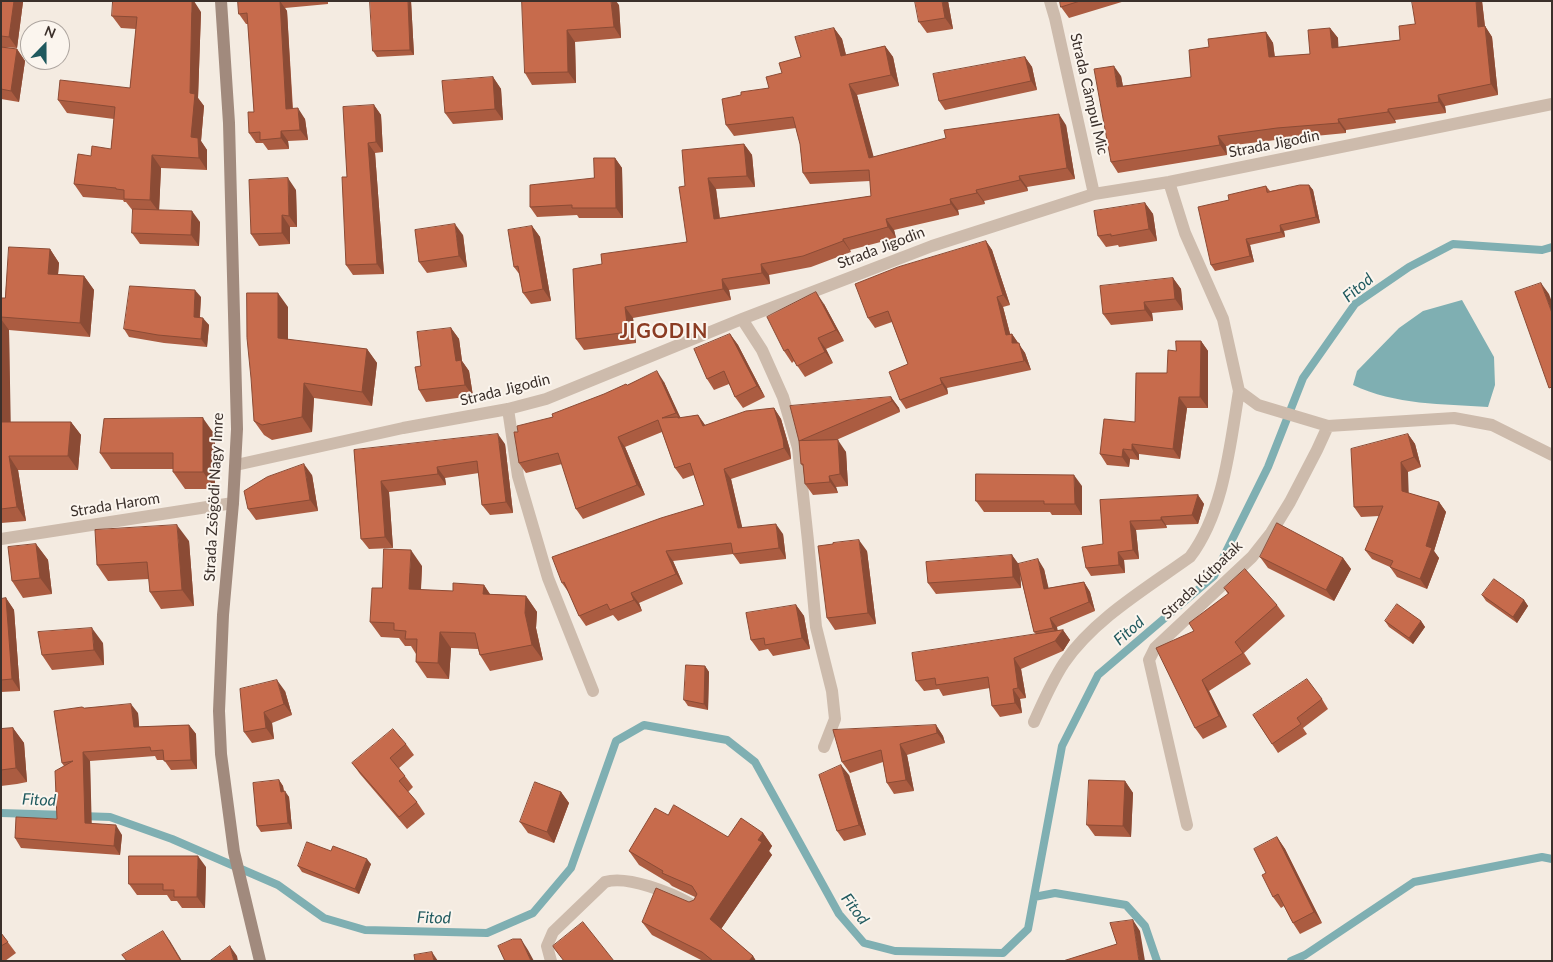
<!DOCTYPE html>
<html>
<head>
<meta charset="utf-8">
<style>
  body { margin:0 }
  #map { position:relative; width:1553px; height:962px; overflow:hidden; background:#f4ebe1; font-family:Lato,sans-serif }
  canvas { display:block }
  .frame { position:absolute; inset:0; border:2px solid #3b302b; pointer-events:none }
  .north { position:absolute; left:20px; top:20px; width:50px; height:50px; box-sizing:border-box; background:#fbf5ee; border:1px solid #aea6a0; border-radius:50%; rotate:22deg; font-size:14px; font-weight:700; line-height:20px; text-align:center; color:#3b302b }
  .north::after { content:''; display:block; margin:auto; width:18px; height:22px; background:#1f595e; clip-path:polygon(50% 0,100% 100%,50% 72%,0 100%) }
</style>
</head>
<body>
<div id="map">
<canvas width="1553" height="962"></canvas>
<div class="frame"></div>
<div class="north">N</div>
</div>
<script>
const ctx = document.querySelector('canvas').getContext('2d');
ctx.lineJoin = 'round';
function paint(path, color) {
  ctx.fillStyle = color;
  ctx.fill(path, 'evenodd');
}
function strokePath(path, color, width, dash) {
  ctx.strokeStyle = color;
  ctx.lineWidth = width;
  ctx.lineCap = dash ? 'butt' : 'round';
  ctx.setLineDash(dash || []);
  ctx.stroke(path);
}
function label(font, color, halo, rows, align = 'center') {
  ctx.font = font + ' Lato,sans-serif';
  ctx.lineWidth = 4;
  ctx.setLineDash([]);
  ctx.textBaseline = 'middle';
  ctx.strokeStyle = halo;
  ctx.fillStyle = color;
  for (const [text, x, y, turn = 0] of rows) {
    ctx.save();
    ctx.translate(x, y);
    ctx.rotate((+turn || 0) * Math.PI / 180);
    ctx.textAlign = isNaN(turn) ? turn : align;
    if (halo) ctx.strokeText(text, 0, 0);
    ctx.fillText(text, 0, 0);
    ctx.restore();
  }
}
paint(new Path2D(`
  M1462 300 1494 357 1495 385 1488 407C1443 404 1395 405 1353 385L1357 371 1399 328 1423 311Z`), '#7fafb2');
strokePath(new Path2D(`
  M1 813 67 815
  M81 816 110 817 172 839 278 885 324 918 365 930 487 933 533 913 571 868 616 741 644 725 727 740 755 762 839 914 864 943 895 951 1003 953 1028 929 1062 746 1098 675 1214 576 1268 467 1303 378 1355 304 1409 267 1453 244 1542 250 1552 247
  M1034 897 1055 893 1126 905 1145 926 1157 961
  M1291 961 1305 955 1414 882 1542 857 1552 859`), '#7fafb2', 8);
strokePath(new Path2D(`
  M1050 1 1055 18 1094 194
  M1169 182 1185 233 1223 319 1239 391 1258 405 1328 426 1317 450 1290 502 1271 533 1252 557 1155 648 1149 660 1187 825
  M742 319 762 350 783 397 798 448 808 541 816 627 832 691 835 719 824 747
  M508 409 518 476 548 578 593 691
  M1328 426 1454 418 1492 425 1552 455
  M236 465 403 428 508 409 546 399 742 319 932 246 1094 194 1169 182 1552 104
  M1 539 233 503
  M1034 722C1043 702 1052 681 1064 663 1094 619 1147 588 1190 557 1224 512 1230 445 1239 391
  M551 961 547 946 553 932 605 882C628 875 671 893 691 904`), '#cdbbac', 12);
strokePath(new Path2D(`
  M221 1 229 123 237 429 233 503 223 615 219 711 221 754 234 852 260 961`), '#a18a7d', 12);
paint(new Path2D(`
  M1 1 23 2 17 48 1 47Z
  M238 1H328V4L285 8 287 11 293 109 305 119 308 140 288 141 289 149 268 150 263 143H256L249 133 254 112 248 24H246L239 14Z
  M411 1 414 55 377 57 373 51Z
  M522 1 619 5 621 38 575 42 576 83 532 85 525 73Z
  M948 1 953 29 927 33 919 22Z
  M1060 1H1125L1069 18 1061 7Z
  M1482 1 1485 26 1492 37 1498 95 1445 106 1446 113 1395 120 1396 123 1346 130V133L1284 139 1226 146 1227 155 1118 173 1111 162 1121 76 1123 86 1191 77 1209 47 1266 32 1273 43 1275 57 1310 54 1330 28 1338 38V47L1400 40 1415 24Z
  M201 12 198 98 204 106 201 141 207 150V170L161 168 159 210 200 222 199 246 140 244 132 233 133 211 126 202H124L123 200 83 197 74 184 91 156 111 149 114 119 67 113 58 100 130 88 136 29 121 28 112 16Z
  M834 28 842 39 846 55 885 46 893 57 899 86 857 95 873 157 1066 125 1075 179 1027 187 1028 191 984 201 985 204 958 210 959 215 894 230 896 238 850 250 851 252 811 267 769 275 770 284 729 290 731 300 633 318 636 343 584 350 576 339 602 264 687 242 685 186 744 144 752 155 755 187 716 189 720 218 871 196 870 181 810 184 803 173 800 144 796 128 734 136 726 125 741 95 769 88 782 73Z
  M1 47 17 49 25 61 19 102 1 99Z
  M1025 57 1032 67 1037 90 945 110 939 101Z
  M493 77 501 89 503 120 453 124 445 113Z
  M374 105 381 115 383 152 375 153 384 274 353 275 346 265 347 177Z
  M615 158 622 168 623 218H579L577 215 537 217 530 207 594 178Z
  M1309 185 1313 190 1320 223 1284 231 1285 237 1250 245 1254 262 1215 271 1211 265 1229 200 1266 186 1270 191Z
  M296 190 297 227H290V244L259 246 251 234Z
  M1145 203 1153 214 1157 241 1119 247 1118 245 1106 247 1098 236Z
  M532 226 540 237 551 301 531 304 523 293 520 275 514 267Z
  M463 235 467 267 427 273 419 262Z
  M986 241 992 250 1010 305 1003 307 1010 334H1012L1025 353 1031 370 947 388 948 394 906 409 900 400 908 364 892 322 875 328 868 318Z
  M50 249 59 263 58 274 84 276 94 290 90 337 9 330 10 422H71L81 435 78 470H18L26 521 1 523V298H5Z
  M1173 278 1181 289 1183 310 1152 313 1153 321 1111 325 1103 314Z
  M201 297 200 317 209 325 207 347 164 343 129 337 124 329Z
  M824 304 844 341 826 349 833 363 805 377 794 361 792 363 784 351Z
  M288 307V340L367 349 377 363 372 406 314 398 312 432 272 440 264 435 254 421Z
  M451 328 459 339 462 361 469 371 473 396 426 402 419 390 421 366Z
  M730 334 738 345 765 397 743 408 735 397 729 384 714 390 707 379Z
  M1201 341 1208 351V408H1187L1180 459 1139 454V460L1130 459 1129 467 1107 465 1100 454 1135 422 1167 373 1176 351Z
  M664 382 680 418 698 415 705 425 774 408 781 419 790 450 791 459 731 479 742 528 783 534 786 559 740 564 733 554 673 561 683 584 639 603 642 611 618 621 613 615 586 626 579 616 569 593 562 583 704 505 694 475 683 479 675 468 662 432 625 447 645 495 583 519 576 509 562 464 526 473 519 463 518 432 627 385Z
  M891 397 899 408 900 412 834 441 846 452 848 486 836 487 838 493 813 495 805 484 803 466 801 464 799 441Z
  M1408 434 1415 444 1421 467 1408 472V493L1439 502 1446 512 1434 551 1439 558 1427 589 1397 577 1390 567 1372 559 1365 550 1379 516 1361 517 1354 507Z
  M215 435V489H185L173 472V469H111L100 453Z
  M505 444 513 513 490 515 482 505 479 473 445 478 446 485 389 492 393 548 369 549 361 539 354 450Z
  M312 475 318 511 256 520 248 509Z
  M1082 486V515H1052L1050 512H984L976 501Z
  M1198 495 1204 504 1198 524 1166 525 1167 528 1136 530 1139 559 1124 560 1125 573 1091 576 1086 568 1103 544 1100 500Z
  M189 541 194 606 161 609 150 592 149 579 108 581 97 565Z
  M36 544 48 560 52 594 23 598 12 581Z
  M867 551 876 624 835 630 827 618Z
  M1012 555 1018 564 1044 569 1048 588 1084 582 1090 592 1095 611 1057 627V630H1063L1070 640 1063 651 1021 669 1026 698 1020 699 1022 713 1000 717 992 706 990 688 943 696 939 689 924 691 916 681 1036 634 1034 632 1020 574 1021 588 936 594 928 583Z
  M1260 557 1343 558 1351 569 1334 601 1268 568Z
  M422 566 421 590 453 591 484 585 490 594 526 596 537 612 536 628 543 660 490 671 480 655 478 649 451 648 449 679 427 678 416 662V654L411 646H405L399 638 381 637 370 622 382 588Z
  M1224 588 1277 605 1285 616 1244 653 1251 664 1209 691 1227 727 1203 739 1195 728 1194 631 1228 594Z
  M1482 595 1524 600 1528 606 1517 623 1486 601Z
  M6 598 14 610 20 691 1 692V599Z
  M796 605 804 616 810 649 773 656 768 649 759 651 751 640Z
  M1385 621H1421L1425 627 1413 644 1389 627Z
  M103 643 104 665 52 670 42 655Z
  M705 666 709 672 708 710 688 706 684 700Z
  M285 691 292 715 272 723 274 739 252 743 244 732Z
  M1322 699 1328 709 1303 728 1307 734 1278 753 1253 715Z
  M84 708 138 713 139 727 189 725 196 734 197 769 171 770 164 760H157L155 756 90 761 91 823 122 835 120 855 21 848 15 838 57 819 64 766 62 763Z
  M936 725 943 736 945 743 907 755 914 791 894 794 887 783 883 762 850 773 842 762Z
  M13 728 24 743 27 782 17 784 1 786V729Z
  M406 744 414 755 399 768 413 787 408 792 417 802 425 814 407 829 360 774 352 763Z
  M849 775 866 835 844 841 837 831Z
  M279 780 283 786 284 792 289 797 292 829 261 832 257 826Z
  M1125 781 1133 793 1131 837 1095 836 1087 825Z
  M561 792 569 803 554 843 528 833 520 822Z
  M668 815 728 837 763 833 772 846 769 851 772 855 721 929 753 956 756 961H703L652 935 642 922 694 900 695 897 672 886 669 883 639 865 629 851Z
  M1277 837 1285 849 1322 923 1300 934 1293 923 1284 906 1281 908 1273 897 1266 873Z
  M331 851 371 864 359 894 302 872 298 866Z
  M206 867 205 908H182L177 901H171L167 895H137L129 884Z
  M1 933 16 953 5 961H1Z`), '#ab5c41');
paint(new Path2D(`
  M14 1 23 2 17 48 9 37Z
  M192 1H194L201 12 198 98 204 106 201 141 207 150V170L199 158 191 137 190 93Z
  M280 1 287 11 293 119 286 109Z
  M408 1H411L414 55 410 50Z
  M611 1H616L619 5 621 38 614 27Z
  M942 1H948L953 29 945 18Z
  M1476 1H1482L1486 37 1478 27Z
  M1485 26 1492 37 1498 95 1491 84Z
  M834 28 842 39 849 67 841 56Z
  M1330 28 1338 38 1339 58 1332 48Z
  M567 30 575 42 576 83 568 72Z
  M1266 32 1273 43 1276 68 1269 57Z
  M885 46 893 57 899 86 891 75Z
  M17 49 25 61 19 102 11 91Z
  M1025 57 1032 67 1037 90 1031 81Z
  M1114 66 1121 76 1125 98 1117 87Z
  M493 77 501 89 503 120 495 109Z
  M849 84 857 95 877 169 869 158Z
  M1438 95 1445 106 1446 113 1439 102Z
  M374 105 381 115 383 152 376 142Z
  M298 108 305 119 308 140 300 130Z
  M1388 109 1395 120 1396 123 1388 112Z
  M1059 114 1066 125 1075 179 1067 168Z
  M1338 119 1346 130V133L1339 123Z
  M281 131 288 141 289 149 281 138Z
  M1218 136 1226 146 1227 155 1220 145Z
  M368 143 375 153 384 274 377 264Z
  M744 144 752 155 755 187 747 176Z
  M152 155 161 168 159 212 150 200Z
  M615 158 622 168 623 218 616 208Z
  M1019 176 1027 187 1028 191 1020 180Z
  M288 178 296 190 297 227 289 216Z
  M708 178 716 189 721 230 714 219Z
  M1309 185 1313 190 1320 223 1316 217Z
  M976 190 984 201 985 204 977 193Z
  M950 199 958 210 959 215 951 204Z
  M1145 203 1153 214 1157 241 1149 229Z
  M192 211 200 222 199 246 191 235Z
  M282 215 290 227V244L282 233Z
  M886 219 894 230 896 238 888 227Z
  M455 224 463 235 467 267 459 256Z
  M1280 225 1284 231 1285 237 1281 232Z
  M532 226 540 237 551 301 543 289Z
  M843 239 850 250 851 252 843 241Z
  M1246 239 1250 245 1254 262 1250 256Z
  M986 241 992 250 1010 305 1003 295Z
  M50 249 59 263 57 287 48 274Z
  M761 264 769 275 770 284 762 273Z
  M84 276 94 290 90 337 80 323Z
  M1173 278 1181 289 1183 310 1175 299Z
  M722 279 729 290 731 300 723 289Z
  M1541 283 1549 294 1552 302V313Z
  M195 290 201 297 199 325 194 317Z
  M816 292 824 304 844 341 836 330Z
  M278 293 288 307V353L278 338Z
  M997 297 1003 307 1013 345 1006 335Z
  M1144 302 1152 313 1153 321 1145 310Z
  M625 307 633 318 636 343 628 332Z
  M203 318 209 325 207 347 201 339Z
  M1 319 9 330 11 436 1 422Z
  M451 328 459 339 462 361 469 371 473 396 465 385 456 361Z
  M730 334 738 345 765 397 757 386Z
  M1012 334 1025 353 1031 370 1012 343Z
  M818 338 826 349 833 363 825 352Z
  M1201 341 1208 351V408L1200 397Z
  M367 349 377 363 372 406 362 392Z
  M657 371 664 382 683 423 676 413Z
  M940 378 947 388 948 394 942 384Z
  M304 383 314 398 312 432 302 417Z
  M891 397 899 408 900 412 892 401Z
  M1179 397 1187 408 1180 459 1173 449Z
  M774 408 781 419 790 450 791 459 784 448Z
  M698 415 705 425 703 426Z
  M203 418 215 435V489L203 472Z
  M71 422 81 435 78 470 68 456Z
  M498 434 505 444 513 513 506 502Z
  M1408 434 1415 444 1421 467 1414 457Z
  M618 437 625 447 645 495 637 485Z
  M838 440 846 452 848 486 840 474Z
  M1132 444 1139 454V460L1132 450Z
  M1123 449 1130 459 1129 467 1122 457Z
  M9 456 18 470 26 521 17 507Z
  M1401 462 1408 472 1409 501 1402 491Z
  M304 464 312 475 318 511 310 500Z
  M437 467 445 478 446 485 438 474Z
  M724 469 731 479 745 539 738 528Z
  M1074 475 1082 486V515L1075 504Z
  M829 476 836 487 838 493 830 482Z
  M381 481 389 492 393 548 385 537Z
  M1198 495 1204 504 1198 524 1192 515Z
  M1439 502 1446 512 1434 551 1439 558 1427 589 1420 579 1426 546Z
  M1161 517 1166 525 1167 528 1161 520Z
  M1130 521 1136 530 1139 559 1133 550Z
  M776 524 783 534 786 559 779 548Z
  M177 525 189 541 194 606 182 590Z
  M859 540 867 551 876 624 868 613Z
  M36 544 48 560 52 594 40 578Z
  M411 550 422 566 420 605 409 589Z
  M666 551 673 561 683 584 676 574Z
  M1118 552 1124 560 1125 573 1119 565Z
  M1012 555 1020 566 1021 588 1013 577Z
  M1343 558 1351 569 1334 601 1326 590Z
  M1038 559 1044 569 1051 598 1044 589Z
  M1084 582 1090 592 1095 611 1089 602Z
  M484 585 494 601 483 594Z
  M631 593 639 603 642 611 634 600Z
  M526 596 537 612 536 628 543 660 532 645 525 613Z
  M6 598 14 610 20 691 12 679Z
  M1524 600 1528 606 1517 623 1513 617Z
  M796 605 804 616 810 649 802 638Z
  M1050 618 1057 627 1059 636 1063 630 1070 640 1063 651 1055 641 1058 636 1053 628Z
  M1421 621 1425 627 1413 644 1409 638Z
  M92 628 103 643 104 665 94 650Z
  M440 632 451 648 449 679 438 663Z
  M1014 658 1021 669 1026 698 1018 688Z
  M705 666 709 672 708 710 704 704Z
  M277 680 285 691 292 715 284 704Z
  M1202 680 1209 691 1227 727 1219 716Z
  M1013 689 1020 699 1022 713 1015 703Z
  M131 704 138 713 140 736 134 727Z
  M264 712 272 723 274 739 266 728Z
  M189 725 196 734 197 769 191 760Z
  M936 725 943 736 945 743 937 733Z
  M13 728 24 743 27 782 16 768Z
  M900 744 907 755 914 791 906 780Z
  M83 752 90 761 92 832 85 823Z
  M841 765 849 775 866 835 859 825Z
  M279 780 283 786 285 798 281 792Z
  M1125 781 1133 793 1131 837 1123 826Z
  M285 791 289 797 292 829 288 823Z
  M561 792 569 803 554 843 547 832Z
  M116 825 122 835 120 855 114 846Z
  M763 833 772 846 769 851 772 855 719 932 710 919Z
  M1277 837 1285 849 1322 923 1314 912Z
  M198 856 206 867 205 908 197 897Z
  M367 859 371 864 359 894 355 889Z
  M1133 920 1140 931 1145 961H1139Z
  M163 931 170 941 182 961H181Z
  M521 939 528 950 534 961H531Z
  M230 946 237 956 238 961H234Z
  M432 952 438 961H434Z
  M753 956 756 961H749Z`), '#8b4b35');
const building = new Path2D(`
  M1 1H14L9 37 1 36Z
  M113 1H192L190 93 195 94 191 137 198 138 199 158 152 155 150 200 124 199V190L116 189V188L74 184 78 154 91 156 92 146 111 149 115 107 58 100 60 80 130 88 137 17 112 16Z
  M238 1H280L286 109 298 108 300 130 281 131V138L260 140V132L249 133 248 112H254L247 13 239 14Z
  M370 1H408L410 50 373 51Z
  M522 1H611L614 27 567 30 568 72 525 73Z
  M915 1H942L945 18 919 22Z
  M1060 1H1080L1061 7Z
  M1412 1H1476L1478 27 1485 26 1491 84 1438 95 1439 102 1388 109V112L1338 119 1339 123 1277 128 1218 136 1220 145 1111 162 1094 69 1114 66 1117 87 1191 77 1189 50 1209 47 1208 39 1266 32 1269 57 1310 54 1308 30 1330 28 1332 48 1400 40 1399 26 1415 24Z
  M834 28 841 56 885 46 891 75 849 84 869 158 946 138 944 130 1059 114 1067 168 1019 176 1020 180 976 190 977 193 950 199 951 204 886 219 888 227 843 239V241L803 256 761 264 762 273 722 279 723 289 625 307 628 332 576 339 573 269 602 264 601 254 687 242 679 187 685 186 682 150 744 144 747 176 708 178 714 219 871 196 869 170 803 173 800 144 793 117 726 125 722 99 741 95V92L769 88 766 77 782 73 779 63 801 57 795 37Z
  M1 47 17 49 11 91 1 89Z
  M1025 57 1031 81 939 101 933 74Z
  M493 77 495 109 445 113 442 81Z
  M374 105 376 142 368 143 377 264 346 265 342 177H347L343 107Z
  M594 158H615L616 208H572V205L530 207V185L594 178Z
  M288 178 289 216 282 215V233L251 234 249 180Z
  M1300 185H1309L1316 217 1280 225 1281 232 1246 239 1250 256 1211 265 1198 207 1229 200 1228 195 1266 186 1267 192Z
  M1145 203 1149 229 1111 236V234L1098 236 1094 211Z
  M133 209 192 211 191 235 132 233Z
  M455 224 459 256 419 262 415 230Z
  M532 226 543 289 523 293 518 266 514 267 508 230Z
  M986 241 1003 295 997 297 1006 335 1012 334V343H1019L1024 361 940 378 942 384 900 400 889 372 908 364 888 311 868 318 855 284 898 267Z
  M9 247 50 249 48 274 84 276 80 323 1 317V298H5Z
  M1173 278 1175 299 1144 302 1145 310 1103 314 1100 286Z
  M1541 283 1552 313V387L1549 388 1515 292Z
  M130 286 195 290 194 317 203 318 201 339 158 335 124 329Z
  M816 292 836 330 818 338 825 352 797 366 788 349 784 351 767 317Z
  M247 293H278V338L367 349 362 392 304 383 302 417 262 425 254 421 251 378 247 338Z
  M451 328 456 361 461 360 465 385 419 390 415 367 421 366 417 332Z
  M730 334 757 386 735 397 724 371 707 379 694 349Z
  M1176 341H1201L1200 397H1179L1173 449 1132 444V450L1123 449 1122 457 1100 454 1104 419 1135 422 1136 373H1167L1168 350 1176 351Z
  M657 371 676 413 662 418 678 417V418L698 415 703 426 746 411 774 408 783 439 784 448 724 469 738 528 776 524 779 548 733 554 731 543 666 551 676 574 631 593 634 600 610 610 607 604 579 616 564 582 562 583 552 557 661 518 704 505 690 463 675 468 658 420 618 437 637 485 576 509 558 453 519 463 514 432H518L517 426 553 417 552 414 604 394 626 384 627 385Z
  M891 397 892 401 799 441 790 406Z
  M203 418V472H173V453H100L104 419Z
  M1 422H71L68 456H9L17 507 1 509Z
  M498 434 506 502 482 505 477 461 437 467 438 474 381 481 385 537 361 539 354 450Z
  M1408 434 1414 457 1401 462 1402 491 1439 502 1426 546 1432 548 1420 579 1390 567 1393 561 1365 550 1383 506 1354 507 1351 449Z
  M838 440 840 474 829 476 830 482 805 484 803 464H801L799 441Z
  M304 464 310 500 248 509 244 491 267 477Z
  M976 474 1074 475 1075 504H1044V501H976Z
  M1198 495 1192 515 1161 517V520L1130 521 1133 550 1118 552 1119 565 1086 568 1082 547 1103 544 1100 500Z
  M1277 523 1343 558 1326 590 1260 557Z
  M177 525 182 590 150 592 147 562 97 565 95 530Z
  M859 540 868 613 827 618 818 546 833 544V543Z
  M36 544 40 578 12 581 8 547Z
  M384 549 411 550 409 589 453 591V583L484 585 483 594 526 596 525 613 532 645 480 655 475 633 440 632 438 663 416 662 417 639H405L406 631 394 630V623L370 622 372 588H382Z
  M1012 555 1013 577 928 583 926 562Z
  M1038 559 1044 589 1084 582 1089 602 1050 618 1053 628 1034 632 1018 564Z
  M1245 569 1277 605 1235 642 1243 653 1202 680 1219 716 1195 728 1156 648 1194 631 1189 623 1229 593 1224 588Z
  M1494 579 1524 600 1513 617 1482 595Z
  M6 598 12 679 1 680V599Z
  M1397 604 1421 621 1409 638 1385 621Z
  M796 605 802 638 765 645 764 638 751 640 746 613Z
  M92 628 94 650 42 655 38 632Z
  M1063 630 1055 641 1014 658 1018 688 1013 689 1015 703 992 706 988 677 936 685 935 678 916 681 912 653Z
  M686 665 705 666 704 704 684 700Z
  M1307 679 1322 699 1297 718 1301 724 1272 744 1253 715Z
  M277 680 284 704 264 712 266 728 244 732 240 689Z
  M131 704 134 727 189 725 191 760 164 761 163 750 151 751 150 747 83 752 85 823 116 825 114 846 15 838 16 817 57 819 55 771 73 761 62 763 54 711 82 707 84 708Z
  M936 725 937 733 900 744 906 780 887 783 881 750 842 762 833 730Z
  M13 728 16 768 1 770V729Z
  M393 729 406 744 390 758 405 776 399 781 417 802 399 817 352 763Z
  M841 765 859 825 837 831 819 775Z
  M279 780 281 792 285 791 288 823 257 826 253 783Z
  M1089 780 1125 781 1123 826 1087 825Z
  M535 782 561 792 547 832 520 822Z
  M674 805 728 837 741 818 763 833 758 840 762 842 710 919 753 956 749 961H713L702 952 642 922 656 888 689 902 694 900 697 894 692 886 662 873 663 871 629 851 655 808 668 815Z
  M1277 837 1314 912 1293 923 1278 894 1273 897 1262 875 1266 873 1254 849Z
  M307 842 331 851 333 846 367 859 355 889 298 866Z
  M129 856H198L197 897H174V890H163V884H129Z
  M1133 920 1139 961H1063L1117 944 1110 923Z
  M583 922 614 961H564L554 948 553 946Z
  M163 931 181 961H127L122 955Z
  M1 933 8 942 1 946Z
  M513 939H521L531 961H505L498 946Z
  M230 946 234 961H210Z
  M432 952 434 961H415L414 955Z`);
paint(building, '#c76b4c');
strokePath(building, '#8b4b35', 1);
label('15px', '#3b302b', '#fbf5ee', [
  ["Strada Câmpul Mic",1089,94,77],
  ["Strada Jigodin",1274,144,-11],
  ["Strada Jigodin",881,248,-21],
  ["Strada Jigodin",505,390,-14],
  ["Strada Zsögödi Nagy Imre",214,497,-87],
  ["Strada Harom",115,505,-9],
  ["Strada Kútpatak",1202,580,-44]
]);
label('italic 16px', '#1f595e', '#fbf5ee', [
  ["Fitod",1358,288,-40],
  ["Fitod",1129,631,-41],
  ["Fitod",39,800,2],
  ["Fitod",855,909,53],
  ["Fitod",434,918,1]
]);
ctx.letterSpacing = '1px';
label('bold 20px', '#8b3c23', '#fbf5ee', [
  ["JIGODIN",664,332]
]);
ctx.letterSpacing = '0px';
</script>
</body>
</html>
